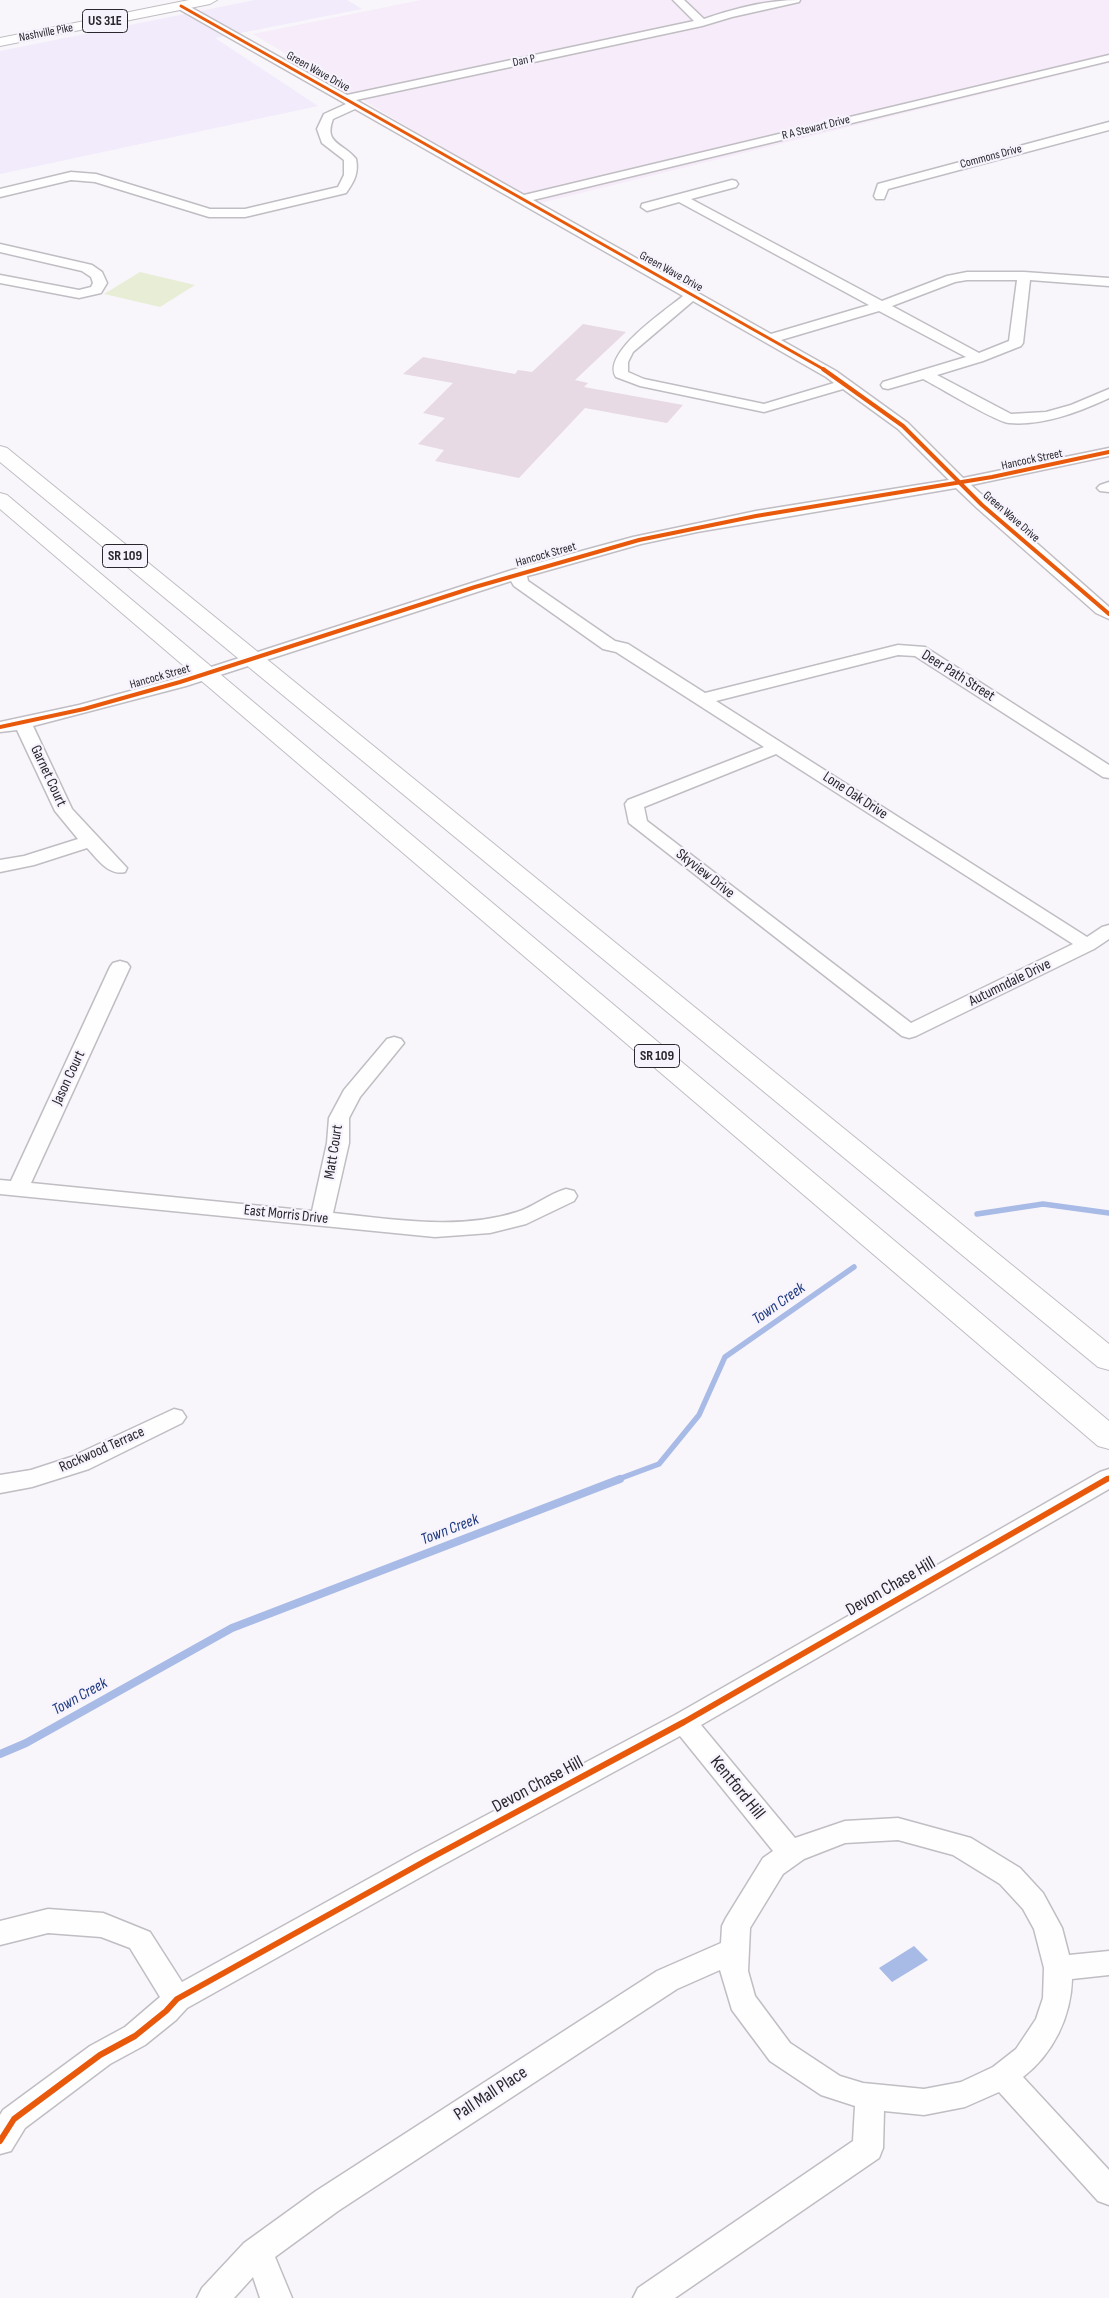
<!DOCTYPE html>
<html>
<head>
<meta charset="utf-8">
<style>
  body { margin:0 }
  canvas { display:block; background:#f8f5fb }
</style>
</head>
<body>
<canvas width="1109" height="2298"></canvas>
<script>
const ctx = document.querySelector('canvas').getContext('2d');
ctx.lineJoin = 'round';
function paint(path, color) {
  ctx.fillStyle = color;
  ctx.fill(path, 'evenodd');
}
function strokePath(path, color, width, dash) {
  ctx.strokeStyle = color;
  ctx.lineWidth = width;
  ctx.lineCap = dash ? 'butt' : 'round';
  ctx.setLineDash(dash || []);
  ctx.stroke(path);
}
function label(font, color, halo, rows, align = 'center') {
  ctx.font = font + ' "Sofia Sans Condensed",sans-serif';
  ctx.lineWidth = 4.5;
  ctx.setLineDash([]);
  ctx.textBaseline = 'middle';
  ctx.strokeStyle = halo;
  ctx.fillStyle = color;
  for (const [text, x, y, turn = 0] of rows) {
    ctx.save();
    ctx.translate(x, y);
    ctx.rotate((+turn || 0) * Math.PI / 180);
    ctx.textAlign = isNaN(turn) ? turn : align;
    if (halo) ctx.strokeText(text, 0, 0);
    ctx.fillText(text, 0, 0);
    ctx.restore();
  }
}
paint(new Path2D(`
  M255 0H347L362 9 215 38 318 106 0 174V51Z`), '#f1ebfb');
paint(new Path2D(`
  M421 0H1109V63L536 204 253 34Z`), '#f7ecf9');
paint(new Path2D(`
  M140 272 195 285 160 307 104 294Z`), '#e8eed6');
paint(new Path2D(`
  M914 1946 928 1960 892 1982 879 1968Z`), '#a8bae6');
strokePath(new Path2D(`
  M977 1214 1043 1204 1109 1213
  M616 1480 659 1464 699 1415 725 1357 854 1267`), '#a8bae6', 5.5);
strokePath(new Path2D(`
  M0 1754 26 1743 232 1628 620 1479`), '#a8bae6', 8);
paint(new Path2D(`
  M583 324 626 332 575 380 588 383 584 387 683 405 667 423 585 408 519 478 435 461 444 450 418 444 445 418 423 413 453 383 403 374 423 357 515 374 518 370 532 372Z`), '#e7dae4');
const minor = new Path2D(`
  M673 0H684L704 19C735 8 768 0 800 0L799 2 732 17 702 26 356 100 524 195 1109 55V61L533 200 771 334 869 305 679 202 647 211 641 207 642 204 732 180 736 181 738 184 736 187 691 199 882 301 947 276 967 272H1024L1109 278V286L1030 280 1023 343 1021 346 983 361 937 375 1011 414 1046 412 1071 405 1109 389V398C1079 412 1043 426 1009 423 996 422 939 387 923 379L888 389 883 388 881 385 883 382 966 357 879 311 781 340 836 371 908 423 963 478 1109 448V456L971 485 1109 607V619L1096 613 977 508 956 488 697 532 641 544 535 574 527 576 528 581 615 641 628 644 705 693 898 645 925 647 1109 765V778L1103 777 915 656 898 655 716 701 1087 937 1102 927 1109 925V939L1094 949 916 1036 909 1038 902 1036 629 823 625 804 628 800 764 747 616 652 603 649 514 586 511 581 186 686 33 726 72 809 127 868 125 872C108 876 97 858 87 848L34 865 0 872V860L24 856 78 839 55 811 17 730 0 732V722L79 705 174 679 512 570 633 537 756 511 949 480 898 429 843 389 764 412 640 386 616 377C601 353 666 310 683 296L355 109 333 119C323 144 344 143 356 159 359 173 354 182 346 193L342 194 245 217H209L95 182 71 180 0 197V189L71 172 96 174 210 209H245L338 187 344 175V160L322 143 317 129 324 114 346 104 177 8 176 6 177 4H185L347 95 694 21ZM967 280H1017L1009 341 979 353 892 306 955 282ZM693 301 826 377 834 383 764 404 644 379 628 372V362L633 352ZM776 754 1073 944 911 1023 647 821 644 807Z
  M1109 122V130L888 189 884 199H876L874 196 878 184Z
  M0 244 92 265 102 272 107 283 101 293 79 298 0 283V275L79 290 91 287 93 283 91 277 82 271 0 252Z
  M1109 482V492L1100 491 1097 488 1100 485Z
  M120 961 127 963 130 967 31 1183 312 1211 327 1143 329 1118 344 1090 387 1039 394 1037 401 1039 404 1043 360 1097 349 1118V1143L333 1213C393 1219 458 1231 517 1212 534 1207 548 1194 566 1189L574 1191 577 1196 574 1201 526 1224 490 1233 435 1237 0 1194V1180L11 1181 110 967 113 963Z
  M174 1409 182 1411 186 1417 182 1423 89 1469 32 1487 0 1493V1475L31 1470 71 1457Z
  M1109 1469V1489L701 1725 795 1838 845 1821 898 1818 971 1838 1020 1868 1043 1893 1062 1928 1069 1955 1109 1951V1975L1072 1979C1071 2017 1053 2054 1023 2077L1109 2170V2205L1098 2201 999 2092 965 2107 924 2115 884 2111 883 2148 879 2158 675 2298H633L638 2288 853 2141 855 2106 821 2095 770 2061 732 2010 720 1970 677 1989 338 2211 275 2257 292 2298H260L253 2277 234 2298H197L202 2288 244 2243 316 2191 657 1971 721 1943 722 1926 726 1918 763 1858 773 1851 680 1736 437 1868 187 2008 176 2020 145 2045 110 2064 25 2128 11 2151 0 2154V2115L3 2110 90 2046 125 2027 160 1997 130 1948 101 1937 48 1933 0 1945V1921L48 1909 103 1913 150 1932 182 1982 417 1852 675 1715 1100 1472ZM898 1840 953 1855 1000 1884 1023 1909 1034 1929 1044 1968 1043 1998 1036 2019 1016 2049 993 2067 961 2082 924 2089 863 2083 840 2076 790 2043 755 1996 748 1971 750 1928 783 1874 804 1859 845 1843Z`);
const major = new Path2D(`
  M189 0H217L210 4 0 46V38Z`);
const highway = new Path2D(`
  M0 446 7 448 1109 1344V1370L1098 1367 0 462Z
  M0 493 7 495 1109 1421V1449L1098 1446 0 509Z`);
strokePath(minor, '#c0bdc3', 3);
strokePath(major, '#c0bdc3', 2);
strokePath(highway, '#c0bdc3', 2);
paint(minor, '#fefefe');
paint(major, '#fefefe');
paint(highway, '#fefefe');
strokePath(new Path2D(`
  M181 6 825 370`), '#e8590c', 3);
strokePath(new Path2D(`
  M823 369 903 426 982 505 1109 614
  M0 727 84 709 180 682 475 587 639 540 756 516 992 477 1109 452`), '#e8590c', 4);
strokePath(new Path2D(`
  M1105 1480 1109 1478`), '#e8590c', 5);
strokePath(new Path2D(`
  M0 2141 14 2119 100 2055 135 2036 166 2011 177 1999 427 1860 684 1722 1107 1479`), '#e8590c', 6);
label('12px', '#29272d', '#f7f3fd', [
  ["Nashville Pike",46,33,-11],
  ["Dan P",524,61,-12],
  ["Green Wave Drive",318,72,29],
  ["R A Stewart Drive",816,128,-14],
  ["Commons Drive",991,157,-15],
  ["Green Wave Drive",671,272,29],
  ["Hancock Street",1032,460,-12],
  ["Green Wave Drive",1011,517,41],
  ["Hancock Street",546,555,-16],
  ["Hancock Street",160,677,-16]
]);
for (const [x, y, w] of [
  [105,21,45],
  [125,556,45],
  [657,1056,45]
]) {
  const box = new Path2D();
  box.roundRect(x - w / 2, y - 11.5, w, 23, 4);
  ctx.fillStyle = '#f7f3fd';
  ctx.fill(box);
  strokePath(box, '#29272d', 1);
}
label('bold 14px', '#29272d', null, [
  ["US 31E",105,21],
  ["SR 109",125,556],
  ["SR 109",657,1056]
]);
label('15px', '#29272d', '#f7f3fd', [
  ["Deer Path Street",958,676,32],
  ["Garnet Court",48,776,65],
  ["Lone Oak Drive",855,796,33],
  ["Skyview Drive",705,874,38],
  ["Autumndale Drive",1010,983,-26],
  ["Jason Court",69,1078,-65],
  ["Matt Court",334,1152,-81],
  ["East Morris Drive",286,1215,6],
  ["Rockwood Terrace",102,1450,-24]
]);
label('italic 16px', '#1c387e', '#f7f3fd', [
  ["Town Creek",779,1304,-35],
  ["Town Creek",450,1530,-21],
  ["Town Creek",80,1697,-29]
]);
label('18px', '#29272d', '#f7f3fd', [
  ["Devon Chase Hill",891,1587,-30],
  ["Devon Chase Hill",538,1785,-28],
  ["Kentford Hill",737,1788,51],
  ["Pall Mall Place",491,2094,-33]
]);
</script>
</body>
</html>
